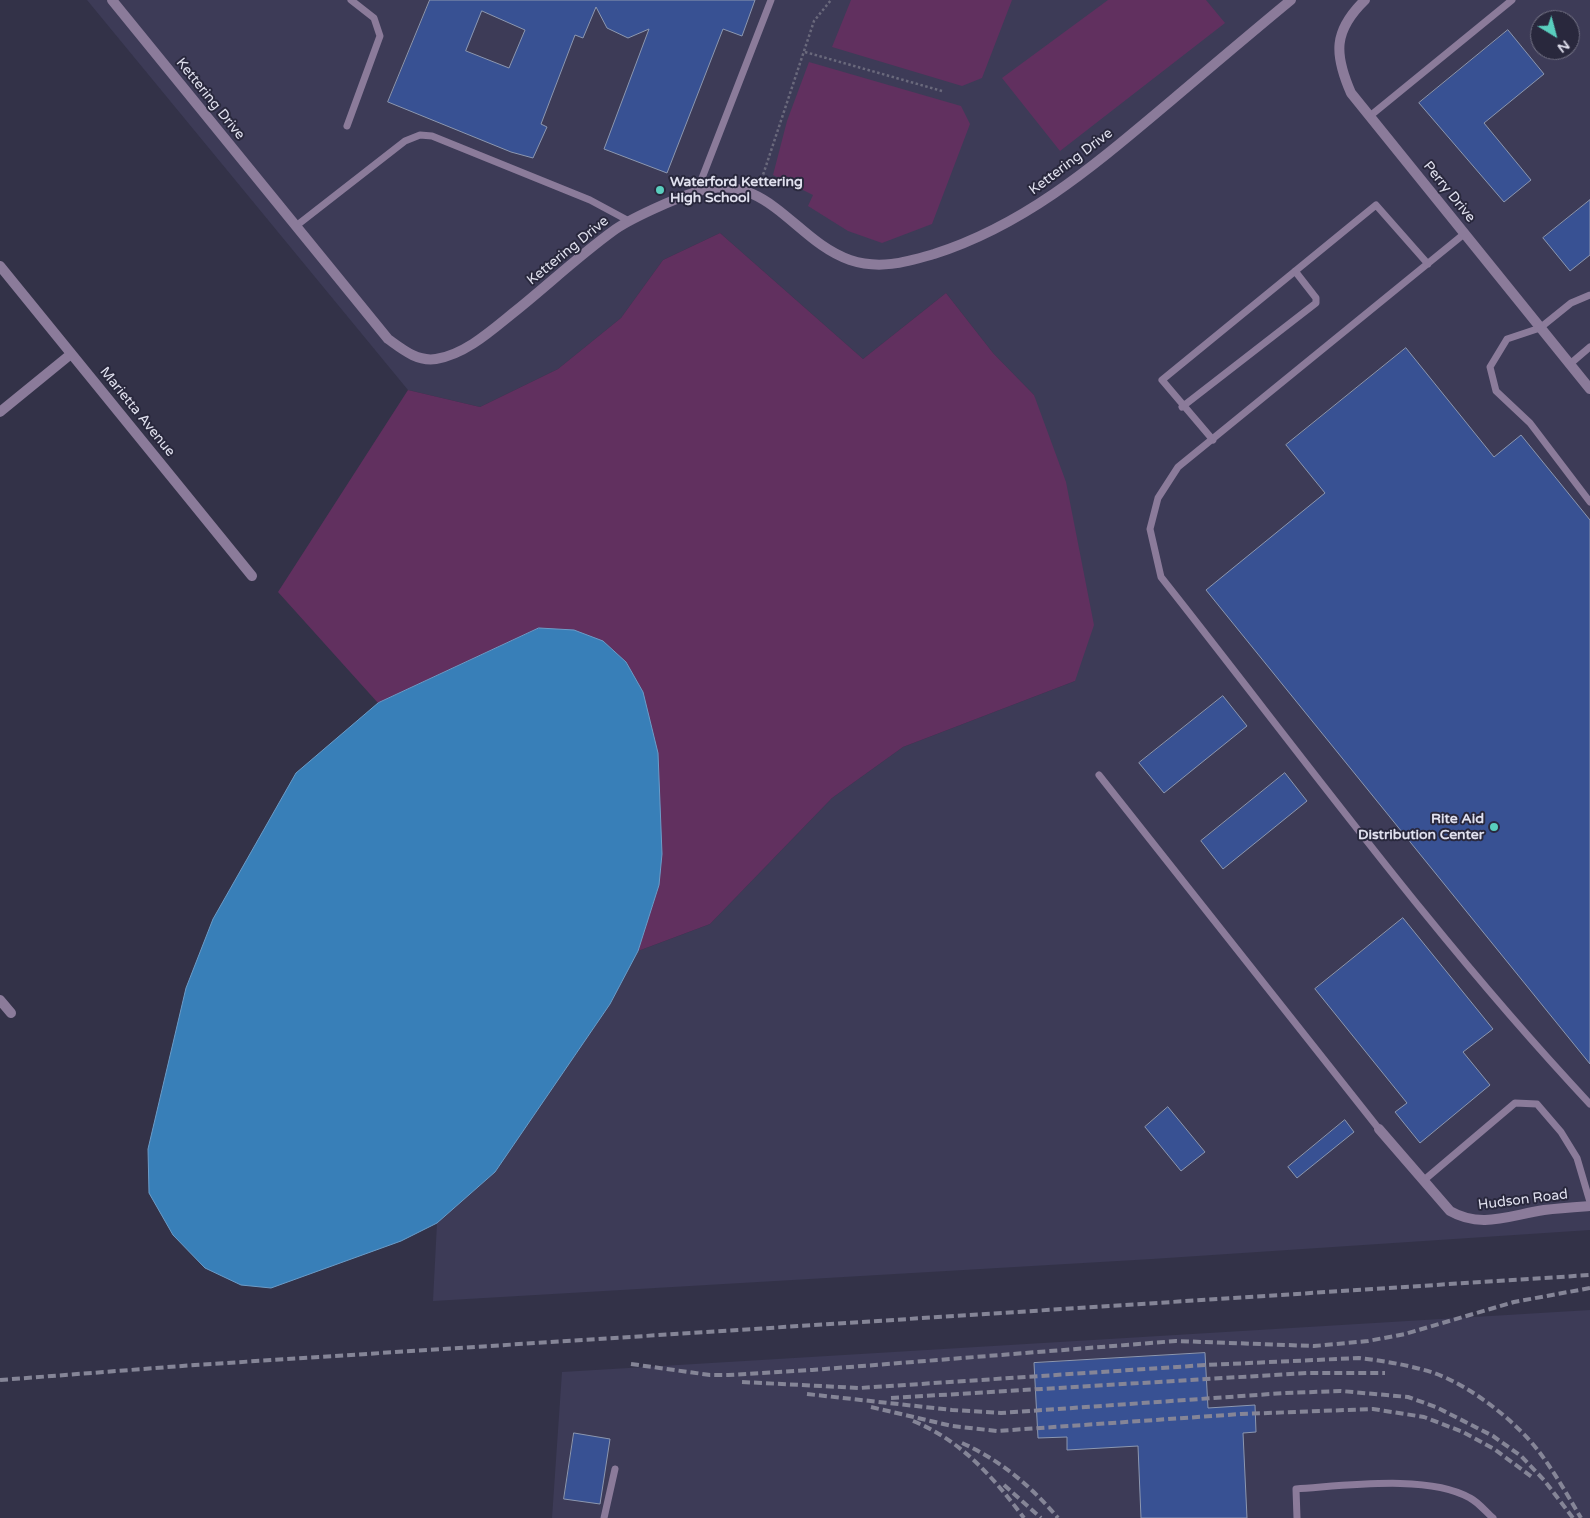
<!DOCTYPE html>
<html>
<head>
<meta charset="utf-8">
<style>
  body { margin:0 }
  #map { position:relative; width:1590px; height:1518px; overflow:hidden; background:#333248; font-family:"Varela Round",sans-serif }
  canvas { display:block }
  .north { position:absolute; left:1530px; top:10px; width:50px; height:50px; box-sizing:border-box; background:#29283d; border:1px solid #737284; border-radius:50%; rotate:143deg; font-size:14px; font-weight:700; line-height:20px; text-align:center; color:#e1e1ef }
  .north::after { content:''; display:block; margin:auto; width:18px; height:22px; background:#59cebe; clip-path:polygon(50% 0,100% 100%,50% 72%,0 100%) }
</style>
</head>
<body>
<div id="map">
<canvas width="1590" height="1518"></canvas>
<div class="north">N</div>
</div>
<script>
const ctx = document.querySelector('canvas').getContext('2d');
ctx.lineJoin = 'round';
function paint(path, color) {
  ctx.fillStyle = color;
  ctx.fill(path, 'evenodd');
}
function strokePath(path, color, width, dash) {
  ctx.strokeStyle = color;
  ctx.lineWidth = width;
  ctx.lineCap = dash ? 'butt' : 'round';
  ctx.setLineDash(dash || []);
  ctx.stroke(path);
}
function label(font, color, halo, rows, align = 'center') {
  ctx.font = font + ' "Varela Round",sans-serif';
  ctx.lineWidth = 4;
  ctx.setLineDash([]);
  ctx.textBaseline = 'middle';
  ctx.strokeStyle = halo;
  ctx.fillStyle = color;
  for (const [text, x, y, turn = 0] of rows) {
    ctx.save();
    ctx.translate(x, y);
    ctx.rotate((+turn || 0) * Math.PI / 180);
    ctx.textAlign = isNaN(turn) ? turn : align;
    if (halo) ctx.strokeText(text, 0, 0);
    ctx.fillText(text, 0, 0);
    ctx.restore();
  }
}
paint(new Path2D(`
  M87 0H1590V1230L1152 1259 433 1301 437 1223 495 1172 610 1004 638 951 710 924 832 798 903 747 1075 681 1034 395 993 353 946 293 863 359 720 233 663 260 621 318 558 369 480 407 408 390ZM1540 20H1570V50H1540Z
  M1590 1310V1518H552L562 1372Z`), '#3d3b57');
paint(new Path2D(`
  M851 0H1012L982 78 962 86 832 47Z
  M1108 0H1206L1225 23 1060 151 1002 78Z
  M809 62 961 106 970 124 932 224 882 243 848 231 808 206 813 195 773 175 787 121Z
  M720 233 863 359 946 293 993 353 1034 395 1066 482 1094 625 1075 681 903 747 832 798 710 924 638 951 659 885 643 692 626 662 603 641 539 628 378 703 278 592 408 390 480 407 558 369 621 318 663 260Z`), '#61305f');
const water = new Path2D(`
  M539 628 574 630 603 641 626 662 643 692 658 753 662 854 659 885 638 951 610 1004 495 1172 437 1223 401 1241 271 1288 241 1285 205 1268 173 1235 149 1193 148 1149 186 988 213 919 296 773 378 703Z`);
paint(water, '#387fb8');
strokePath(water, '#6b9cc8', 1);
const building = new Path2D(`
  M430 0H755L742 36 723 29 667 173 604 149 649 29 628 38 607 28 596 7 583 38 575 35 541 124 547 127 533 158 511 152 388 102ZM482 11 525 30 509 68 466 51Z
  M1508 30 1544 74 1484 123 1531 180 1504 202 1419 103Z
  M1590 200V255L1570 271 1543 238Z
  M1406 348 1494 457 1521 435 1590 520V1064L1206 590 1325 493 1286 445Z
  M1223 696 1247 726 1164 793 1139 763Z
  M1285 773 1307 801 1223 869 1201 841Z
  M1403 918 1493 1029 1463 1052 1490 1085 1420 1143 1395 1112 1407 1103 1315 989Z
  M1168 1107 1205 1152 1181 1171 1145 1127Z
  M1345 1120 1354 1132 1297 1178 1288 1167Z
  M1205 1353 1208 1408 1255 1405 1256 1432 1243 1433 1247 1518H1141L1138 1446 1067 1450V1437L1038 1438 1034 1363Z
  M574 1433 610 1439 600 1504 564 1499Z`);
paint(building, '#385193');
strokePath(building, '#8c97b0', 1);
strokePath(new Path2D(`
  M805 52 942 91
  M760 184 814 21 831 0`), '#6a697c', 2.5, [2.5, 2.5]);
strokePath(new Path2D(`
  M1370 116 1512 0
  M347 126 380 36 374 18 351 0
  M697 191 771 0
  M296 226 405 141 420 135 432 136 590 200 629 221
  M1464 234 1178 467 1158 498 1150 529 1161 577C1301 754 1435 939 1590 1104
  M1590 295 1571 303 1540 328 1507 339 1490 367 1496 391 1530 423 1590 502
  M1570 364 1590 347
  M1182 407 1316 303V298L1295 271
  M1213 440 1162 380 1376 205 1428 264
  M1099 775 1379 1129
  M1423 1181 1515 1103 1537 1104 1561 1132 1577 1158 1590 1202
  M604 1518 615 1469
  M1297 1518 1296 1489C1344 1486 1428 1474 1470 1498 1478 1502 1486 1512 1493 1518`), '#8b7b9a', 7);
strokePath(new Path2D(`
  M112 0 388 339C402 349 417 362 436 359 467 354 494 328 518 309 550 283 580 255 613 231 629 219 676 198 696 192 767 169 794 241 850 260 880 270 906 262 934 254 1028 224 1098 162 1172 100 1211 67 1251 33 1291 0
  M1365 0C1333 31 1334 54 1351 93L1590 389
  M0 266 252 576
  M0 412 71 354
  M0 1000 11 1013
  M1379 1129 1450 1211C1481 1229 1510 1215 1544 1210 1559 1208 1575 1207 1590 1206`), '#8b7b9a', 10);
strokePath(new Path2D(`
  M631 1364 710 1375H728L812 1370 1176 1341 1314 1346 1368 1341 1405 1334 1514 1302 1590 1288
  M0 1380 195 1365 1590 1275
  M742 1382 860 1388 1206 1365 1359 1358C1384 1361 1409 1365 1434 1373 1471 1386 1517 1422 1540 1453 1555 1473 1568 1496 1581 1518
  M807 1394 952 1410 1001 1413 1285 1393 1341 1391 1408 1397 1436 1407 1493 1436 1521 1456 1544 1480 1573 1518
  M891 1398 1307 1373H1385
  M871 1407 952 1426 997 1431 1241 1414 1373 1409 1424 1417 1463 1432 1494 1449 1532 1477
  M913 1421C962 1441 993 1477 1024 1518
  M962 1443C1000 1460 1031 1486 1058 1518
  M1004 1485 1041 1518`), '#858597', 4, [8, 4]);
for (const [x, y, r, color] of [
  [660,190,5,"#59cebe"],
  [1494,827,5,"#59cebe"]
]) {
  const dot = new Path2D();
  dot.arc(x, y, r, 0, 2 * Math.PI);
  ctx.fillStyle = color;
  ctx.fill(dot);
  strokePath(dot, '#29283d', 2);
}
label('14px', '#e1e1ef', '#29283d', [
  ["Kettering Drive",210,99,51],
  ["Kettering Drive",1071,162,-37],
  ["Perry Drive",1449,192,51],
  ["Kettering Drive",568,251,-39],
  ["Marietta Avenue",137,412,51],
  ["Hudson Road",1523,1200,-7]
]);
label('bold 14px', '#e1e1ef', '#29283d', [
  ["Waterford Kettering",670,182],
  ["High School",670,198],
  ["Rite Aid",1484,819,"right"],
  ["Distribution Center",1484,835,"right"]
], 'left');
</script>
</body>
</html>
